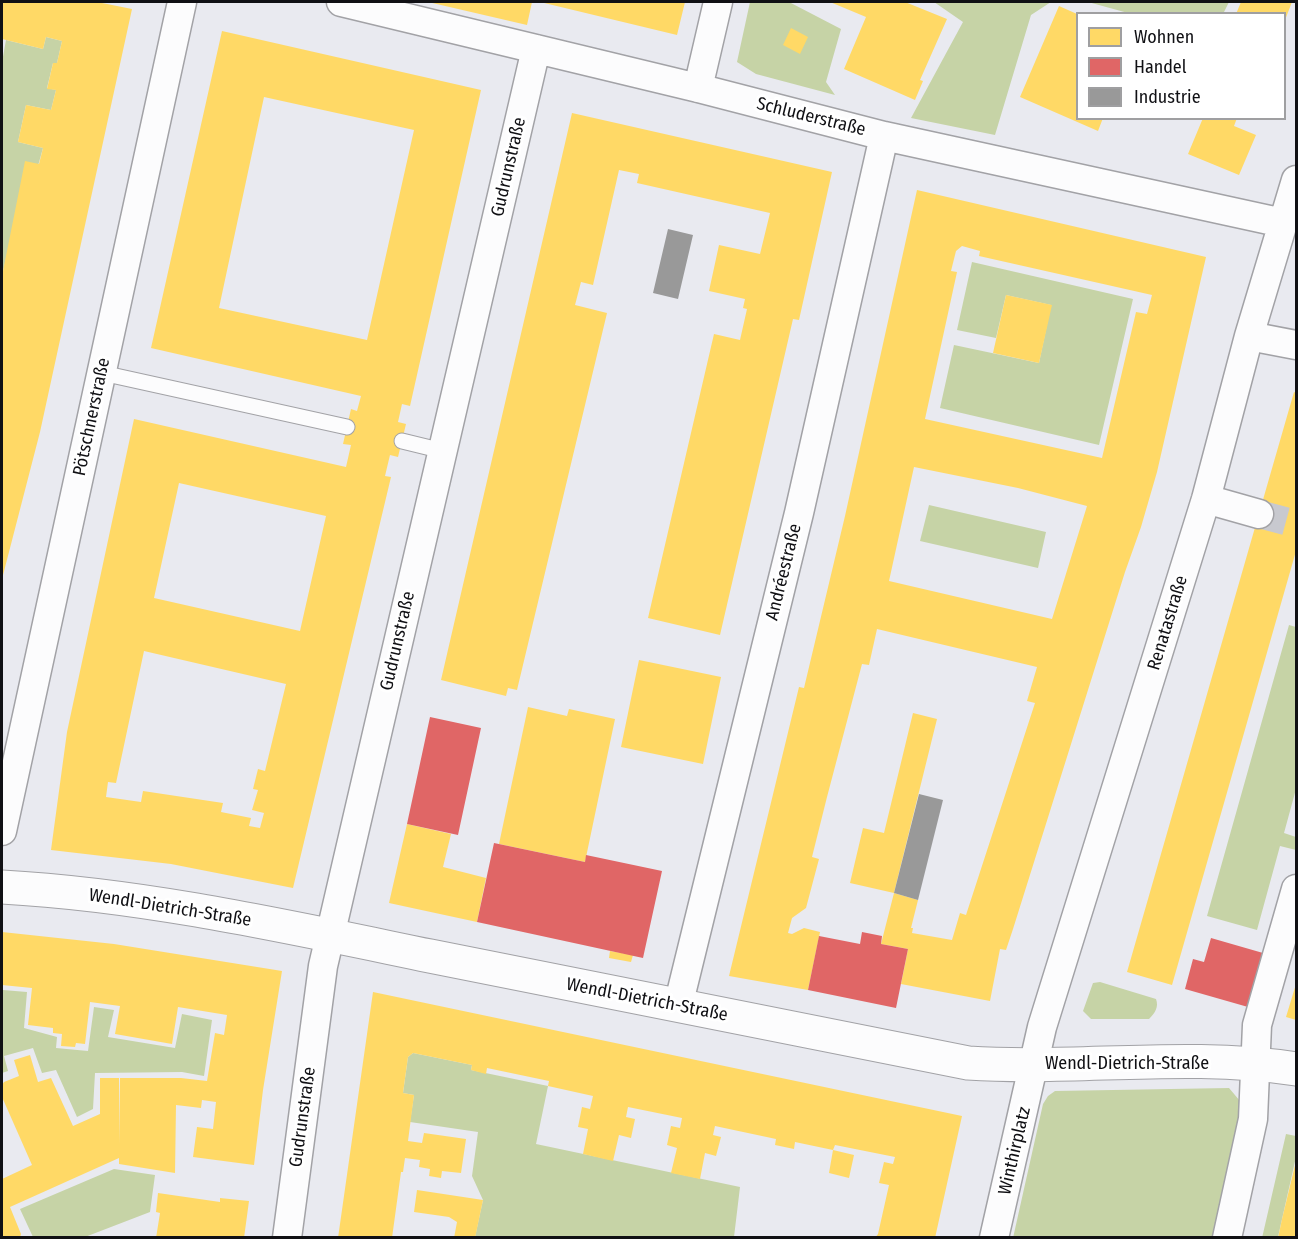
<!DOCTYPE html>
<html>
<head>
<meta charset="utf-8">
<style>
  body { margin:0 }
  #map { position:relative; width:1298px; height:1239px; overflow:hidden; background:#e9eaf0; font-family:"Fira Sans Condensed",sans-serif }
  canvas { display:block }
  .frame { position:absolute; inset:0; border:3px solid #101014; pointer-events:none }
  .legend { position:absolute; left:1076px; top:12px; width:210px; height:108px; box-sizing:border-box; background:#fff; border:2px solid #9f9fa1; margin:0; padding:8px 10px; list-style:none; font-size:18px; color:#101014 }
  .legend li { display:flex; align-items:center; gap:12px; height:30px }
  .legend b { width:30px; border:2px solid #9f9fa1 }
</style>
</head>
<body>
<div id="map">
<canvas width="1298" height="1239"></canvas>
<div class="frame"></div>
<ul class="legend">
<li><b style="height:16px;background:#ffd966"></b>Wohnen</li>
<li><b style="height:16px;background:#e06666"></b>Handel</li>
<li><b style="height:16px;background:#999"></b>Industrie</li>
</ul>
</div>
<script>
const ctx = document.querySelector('canvas').getContext('2d');
ctx.lineJoin = 'round';
function paint(path, color) {
  ctx.fillStyle = color;
  ctx.fill(path, 'evenodd');
}
function strokePath(path, color, width, dash) {
  ctx.strokeStyle = color;
  ctx.lineWidth = width;
  ctx.lineCap = dash ? 'butt' : 'round';
  ctx.setLineDash(dash || []);
  ctx.stroke(path);
}
function label(font, color, halo, rows, align = 'center') {
  ctx.font = font + ' "Fira Sans Condensed",sans-serif';
  ctx.lineWidth = 6;
  ctx.setLineDash([]);
  ctx.textBaseline = 'middle';
  ctx.strokeStyle = halo;
  ctx.fillStyle = color;
  for (const [text, x, y, turn = 0] of rows) {
    ctx.save();
    ctx.translate(x, y);
    ctx.rotate((+turn || 0) * Math.PI / 180);
    ctx.textAlign = isNaN(turn) ? turn : align;
    if (halo) ctx.strokeText(text, 0, 0);
    ctx.fillText(text, 0, 0);
    ctx.restore();
  }
}
paint(new Path2D(`
  M750 2H789L841 29 826 82 835 95 756 74 737 62Z
  M934 2H1051L1031 15 995 135 911 118 963 22Z
  M1088 2H1229L1223 14 1128 13Z
  M46 37 62 41 57 63H53L47 88 56 90 51 110 26 105 18 142 43 148C32 192 11 232 2 276V62L6 40 43 49Z
  M972 262 1133 299 1099 445 940 408 954 345 1039 363 1051 305 1006 295 996 338 957 330Z
  M929 505 1046 532 1038 568 920 541Z
  M1289 625 1296 627V789L1284 833 1296 837V850L1280 846 1257 930 1207 916Z
  M1100 982 1156 999C1159 1007 1155 1013 1149 1019H1091L1083 1011 1093 983Z
  M3 990 27 992 24 1028 57 1037 56 1048 88 1051 94 1007 114 1010 108 1037 175 1048 182 1014 212 1020 204 1076 182 1072 95 1073 93 1109 77 1117 56 1070 42 1073 33 1048 4 1056 8 1071 2 1073Z
  M413 1053 472 1065 471 1070 548 1086 536 1144 740 1187 734 1237H475L483 1200 472 1176 478 1132 410 1122 414 1095 403 1093 408 1057Z
  M1229 1088 1240 1101V1121L1214 1237 1013 1238 1043 1104 1048 1096 1055 1091Z
  M1286 1134 1296 1136V1157L1278 1237 1262 1238Z
  M114 1169 155 1175 150 1212 85 1237H33L20 1209Z`), '#c6d3a6');
paint(new Path2D(`
  M2 2H97L132 9 40 432 2 579V276L25 161 39 164 43 148 18 142 26 105 51 110 56 90 47 89 53 63H57L62 41 46 37 43 49 2 39Z
  M428 2H532L527 25Z
  M540 2H685L677 35Z
  M830 2H905L947 19 920 80 923 81 915 100 844 69 866 17Z
  M1241 2H1292L1285 20 1284 14H1236Z
  M1059 6 1077 14V118H1103L1098 131 1020 97Z
  M791 28 808 37 800 54 783 45Z
  M222 31 481 90 410 406 402 404 398 422 406 424 398 457 390 455 385 476 391 477 293 888 171 864 51 850 67 732 134 419 346 467 351 445 343 444 351 409 357 411 361 396 151 348ZM264 97 414 130 367 340 219 308ZM179 483 326 516 300 631 154 598ZM144 651 286 684 265 771 258 769 253 789 258 790 252 810 264 813 260 828 249 826 251 818 221 812 223 803 143 791 141 802 106 797 108 782 116 783Z
  M572 113 832 172 799 320 793 319 720 635 648 618 714 334 740 340 747 309 743 308 745 299 709 291 719 245 760 254 770 213 637 183 639 174 619 170 593 285 581 282 575 305 607 313 517 690 508 688 506 696 441 680Z
  M1203 118H1237L1234 126 1256 135 1239 175 1188 154Z
  M917 190 1206 257 1157 472 1141 527 1125 572 1013 929 1006 950 1000 949 990 1001 901 984 908 949 881 944 894 893 918 900 911 928H913L912 933 952 940 960 913 966 915 1035 703 1027 701 1037 667 877 629 869 665 862 664 827 797 812 857 819 859 806 908 792 918 788 933 792 934 804 928 820 932 808 990 729 976 799 687 804 688 845 516ZM962 246 980 251 979 256 1152 295 1147 314 1136 312 1102 458 925 419 957 272 951 271 956 251ZM914 467 1018 488 1087 506 1052 619 889 581Z
  M1006 295 1052 305 1039 363 993 353Z
  M1294 392 1296 393V551L1172 985 1127 972Z
  M639 660 721 677 703 764 621 747Z
  M528 707 567 716 569 709 615 719 585 862 499 844Z
  M913 713 937 719 894 893 850 883 863 828 884 833Z
  M407 824 451 834 443 867 486 878 477 922 389 903Z
  M2 932 114 944 282 971 263 1090 254 1165 193 1157 197 1127 213 1129 216 1102 202 1100 201 1108 176 1105 175 1173 119 1164V1158L10 1207 21 1234 20 1238H2V1179L32 1165 2 1097V1085L4 1082 19 1076 14 1060 30 1055 38 1082 51 1078 73 1126 100 1114V1078H119V1144L120 1078H181L207 1081 215 1033 224 1035 227 1015 178 1007 172 1044 115 1034 120 1006 90 1002 85 1044 76 1043 75 1047 61 1046 62 1034 53 1033V1028L28 1025 32 988 2 985Z
  M610 951 633 955 631 962 609 958Z
  M1296 984V1020L1286 1017Z
  M373 992 962 1116 935 1238H875L878 1234 889 1185 879 1183 884 1162 893 1164 895 1157 835 1145 833 1150 795 1142 794 1149 775 1145 776 1139 715 1126 713 1135 721 1137 716 1156 705 1153 700 1179 671 1173 677 1148 667 1145 671 1126 680 1128 682 1118 628 1107 626 1117 635 1119 631 1138 619 1135 613 1161 583 1154 588 1129 578 1127 582 1107 590 1109 593 1096 548 1086 549 1081 487 1068 486 1074 471 1070 472 1065 413 1053 408 1057 403 1093 414 1095 408 1141 422 1143 424 1133 466 1139 461 1173 442 1171 441 1178 429 1176 430 1169 419 1167 420 1160 405 1158 403 1172H401L392 1238H338Z
  M833 1150 854 1155 849 1178 829 1173Z
  M1296 1161V1238H1278L1282 1219Z
  M417 1190 483 1200 475 1238H454L457 1222 449 1217 414 1212Z
  M158 1193 220 1202V1198L249 1201 244 1238H156L160 1213 156 1212Z`), '#ffd966');
paint(new Path2D(`
  M430 717 481 728 458 835 407 824Z
  M494 843 585 862 586 855 662 871 643 958 477 922Z
  M862 932 882 936 881 944 908 949 896 1008 808 990 819 936 860 944Z
  M1211 938 1263 953 1248 1007 1185 989 1193 959 1204 962Z`), '#e06666');
paint(new Path2D(`
  M668 229 693 235 678 299 653 293Z
  M919 794 943 800 918 900 894 893Z`), '#999');
strokePath(new Path2D(`
  M1259 514 1296 524`), '#c8c9cf', 28, [28, 14]);
const lane = new Path2D(`
  M102 373 347 427
  M402 441 443 451`);
const street = new Path2D(`
  M341 2 698 88 884 136 1283 223
  M698 88 718 2
  M1249 336 1296 345
  M1206 499 1259 514
  M2 831 182 2
  M678 1006 799 513 884 136
  M287 1238 323 966 536 49
  M994 1238 1042 1027 1206 499 1249 336 1296 180
  M1227 1238 1253 1119 1257 1025 1296 889`);
const secondary = new Path2D(`
  M2 887C146 895 289 927 430 956 610 992 789 1028 968 1063 1077 1070 1188 1052 1296 1069`);
strokePath(lane, '#a2a2a6', 17);
strokePath(street, '#a2a2a6', 31);
strokePath(secondary, '#a2a2a6', 35);
strokePath(lane, '#fcfcfd', 15);
strokePath(street, '#fcfcfd', 28);
strokePath(secondary, '#fcfcfd', 33);
label('18px', '#101014', '#fff', [
  ["Schluderstraße",811,117,14],
  ["Gudrunstraße",509,167,-77],
  ["Pötschnerstraße",92,417,-78],
  ["Andréestraße",784,572,-76],
  ["Renatastraße",1168,623,-73],
  ["Gudrunstraße",398,641,-77],
  ["Wendl-Dietrich-Straße",170,908,9],
  ["Wendl-Dietrich-Straße",647,1000,11],
  ["Wendl-Dietrich-Straße",1127,1064],
  ["Gudrunstraße",303,1117,-82],
  ["Winthirplatz",1015,1151,-77]
]);
</script>
</body>
</html>
